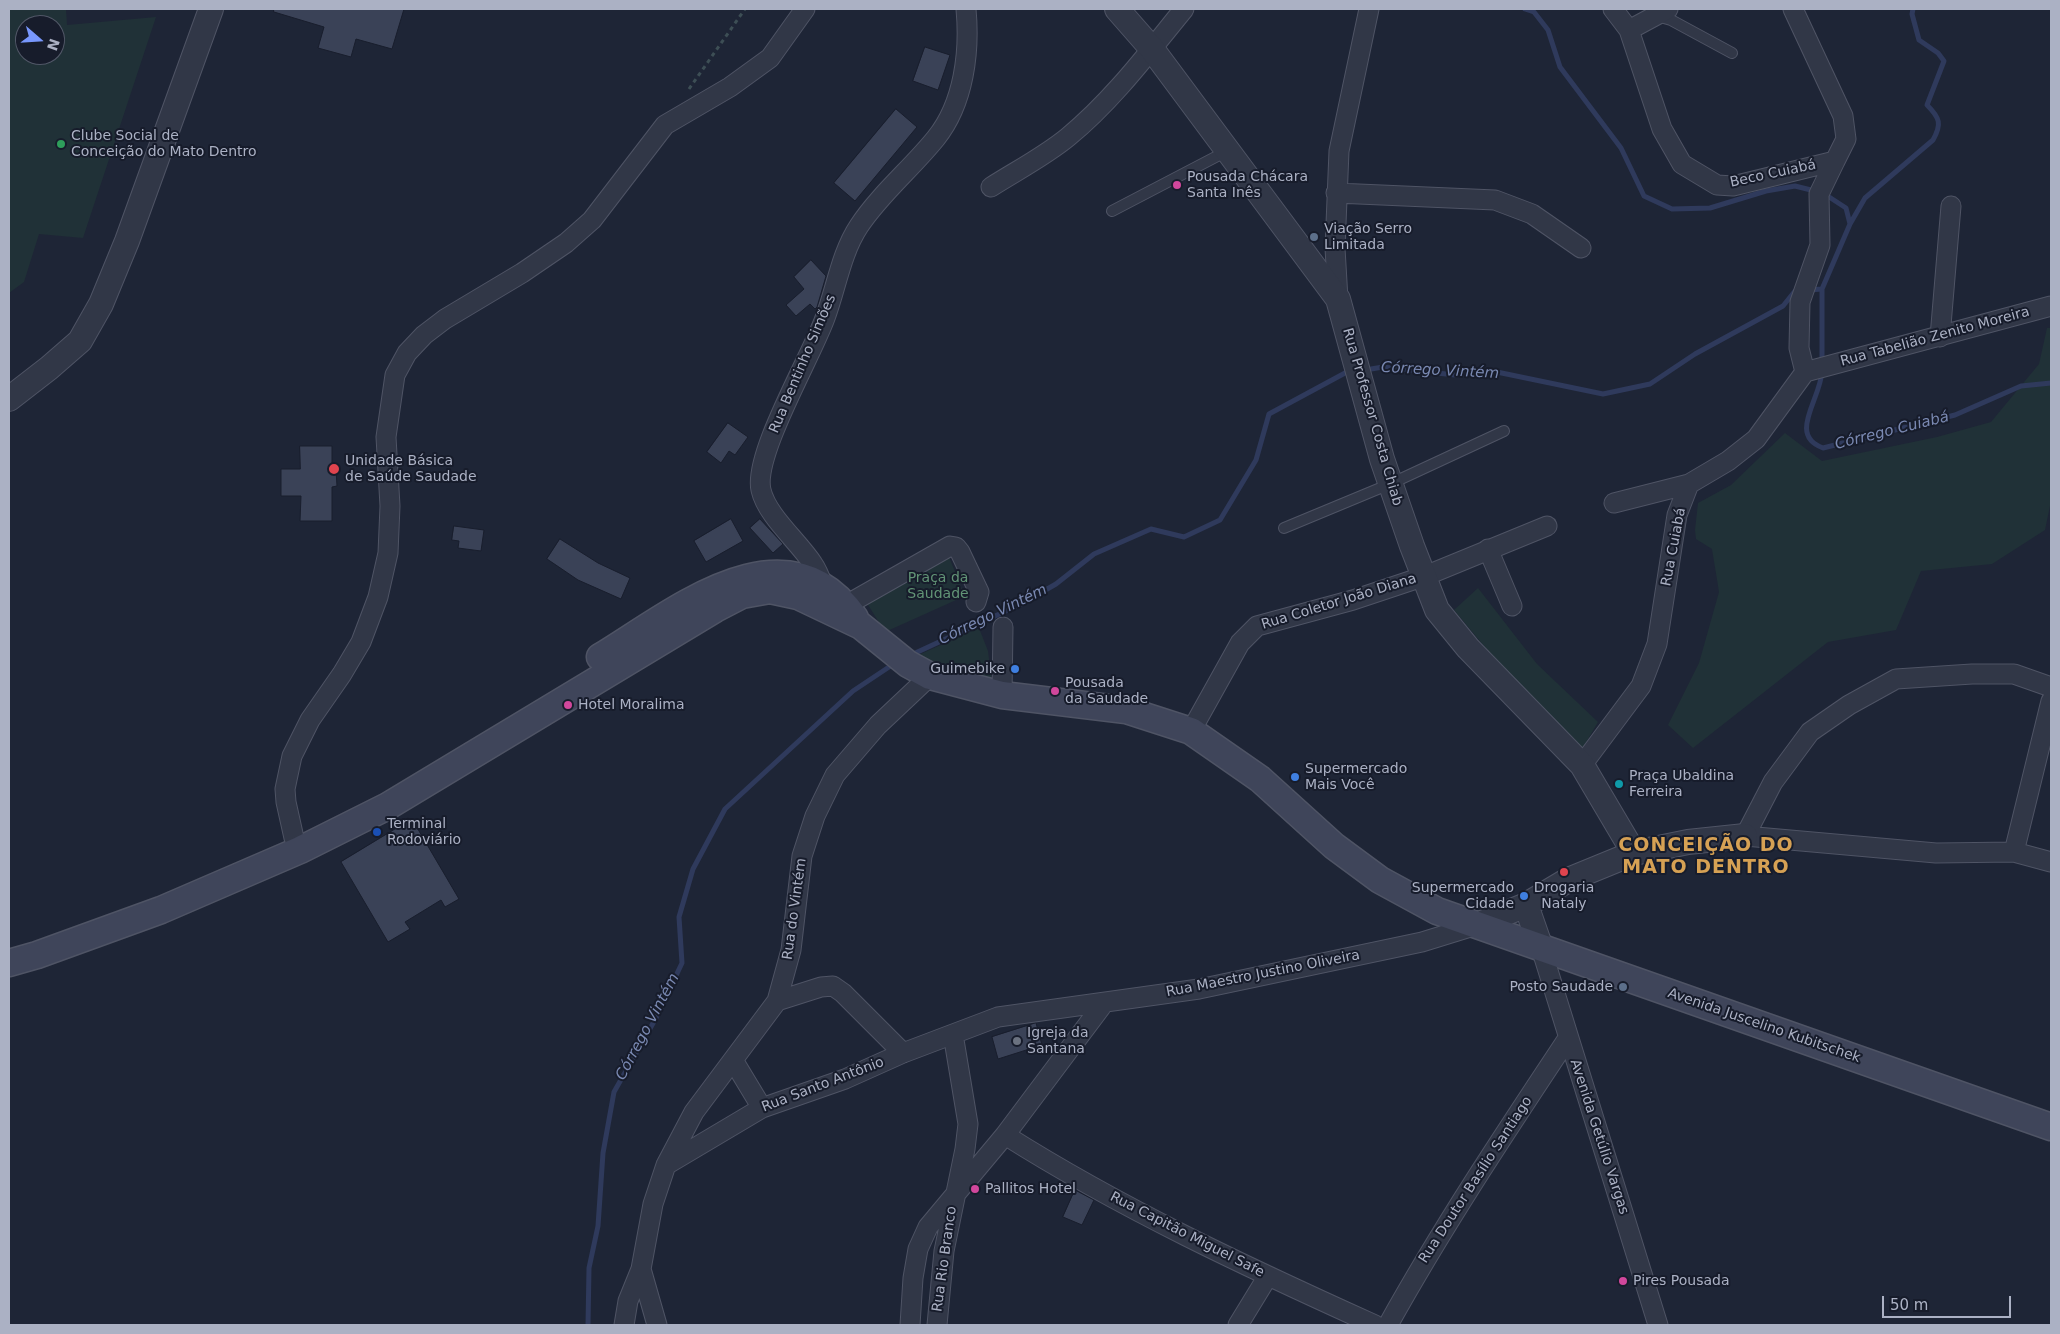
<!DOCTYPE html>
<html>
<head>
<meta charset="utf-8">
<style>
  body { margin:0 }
  #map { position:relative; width:2060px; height:1334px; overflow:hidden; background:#1e2536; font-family:"DejaVu Sans",sans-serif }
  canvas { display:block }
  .frame { position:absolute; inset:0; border:10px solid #abb1c4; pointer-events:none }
  .north { position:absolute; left:15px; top:15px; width:50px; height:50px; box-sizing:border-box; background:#171c2b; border:1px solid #525868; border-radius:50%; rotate:109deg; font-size:14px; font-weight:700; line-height:20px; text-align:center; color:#abb1c4 }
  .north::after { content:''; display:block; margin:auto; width:18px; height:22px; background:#7897fc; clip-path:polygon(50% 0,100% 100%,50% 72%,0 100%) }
  .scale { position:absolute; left:1882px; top:1296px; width:129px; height:22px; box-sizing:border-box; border:2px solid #abb1c4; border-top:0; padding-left:6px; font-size:15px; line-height:18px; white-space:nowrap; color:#abb1c4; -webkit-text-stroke:4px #171c2b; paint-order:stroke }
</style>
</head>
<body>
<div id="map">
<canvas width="2060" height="1334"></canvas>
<div class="frame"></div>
<div class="north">N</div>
<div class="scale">50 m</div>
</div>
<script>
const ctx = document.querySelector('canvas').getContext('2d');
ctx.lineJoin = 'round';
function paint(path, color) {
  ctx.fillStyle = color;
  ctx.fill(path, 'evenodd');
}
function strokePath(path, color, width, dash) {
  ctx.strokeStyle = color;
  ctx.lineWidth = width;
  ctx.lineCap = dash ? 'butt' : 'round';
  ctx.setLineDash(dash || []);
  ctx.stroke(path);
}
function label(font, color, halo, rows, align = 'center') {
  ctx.font = font + ' "DejaVu Sans",sans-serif';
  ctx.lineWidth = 4;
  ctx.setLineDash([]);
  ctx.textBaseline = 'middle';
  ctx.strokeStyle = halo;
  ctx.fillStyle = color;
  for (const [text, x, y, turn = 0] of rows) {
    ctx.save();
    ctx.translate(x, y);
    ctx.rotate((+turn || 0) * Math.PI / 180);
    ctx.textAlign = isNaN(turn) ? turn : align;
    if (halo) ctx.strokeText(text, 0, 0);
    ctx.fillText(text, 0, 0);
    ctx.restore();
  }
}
paint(new Path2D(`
  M9 9H66L67 25 156 17 83 238 39 234 24 282 9 293ZM25 25H55V55H25Z
  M2047 328H2051V501L2045 530 1992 564 1921 571 1896 630 1828 642 1693 748 1668 725 1699 663 1719 592 1712 549 1696 539 1695 530 1698 503 1731 485 1785 433 1822 461 1937 437 1991 422 2039 364Z
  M949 557 965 596 885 632 865 600Z
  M1478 588 1537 664 1598 722 1581 751 1518 687 1454 610Z
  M979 628 988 651 992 683 960 676 914 657Z`), '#203137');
strokePath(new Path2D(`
  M1525 9 1534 12 1548 30 1560 67 1621 148 1644 196 1672 209 1710 208 1766 191 1795 186 1823 193 1846 208 1850 224 1822 289V363
  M1850 224 1865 198 1933 140C1942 124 1940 118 1927 105L1944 61 1938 53 1919 40 1912 14 1913 9
  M1809 290 1822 289
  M1365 370 1383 367 1455 375 1492 371 1603 394 1650 384 1695 354 1783 306 1795 291H1798
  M1822 371C1821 399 1787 435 1823 448L1955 415 2021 386 2051 383
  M911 655 1021 604 1056 584 1094 554 1151 529 1184 537 1220 520 1256 460 1269 414 1345 373 1351 372
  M588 1325 589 1268 598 1226 603 1153 614 1092 656 1018 682 963 679 917 693 869 725 809 853 691 895 663`), '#2f3a5c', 5);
const building = new Path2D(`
  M274 9H404L392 49 356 39 351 57 318 48 324 27 274 12Z
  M925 47 950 55 938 90 913 81Z
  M896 109 917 127 855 201 834 183Z
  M811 260 826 276 817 307 815 309 810 304 796 316 786 305 804 289 794 277Z
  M728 423 748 437 735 455 729 451 721 463 707 452Z
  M300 446H332V470H336L337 486 332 487V521H300L301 496H281V469H300Z
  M731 519 743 541 706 562 694 541Z
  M760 519 783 544 773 553 750 528Z
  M454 526 484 530 481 551 458 548 459 541 452 540Z
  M560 539 598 563 630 578 621 599 578 580 547 559Z
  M412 819 459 899 445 907 441 900 405 922 410 929 388 942 341 862Z
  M1036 1023 1042 1045 998 1059 992 1037Z
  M1075 1190 1094 1200 1082 1225 1063 1217Z`);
paint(building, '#3a4257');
strokePath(building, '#191e2d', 1);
const service = new Path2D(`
  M1657 16 1671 20 1732 53
  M1112 211 1227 151
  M1284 528 1390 484 1504 431`);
const minor = new Path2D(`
  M1613 9 1629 30 1662 129 1682 164 1717 185 1733 186 1835 161 1846 139 1843 116 1793 9
  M1629 30 1668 9
  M991 187C1016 171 1045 156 1068 137 1112 101 1148 53 1184 9
  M1336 193 1495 200 1532 214 1581 248
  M1338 299 1335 248 1339 151 1369 9
  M1940 337 1951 206
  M1805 372 1799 348 1800 302 1820 245 1819 194 1835 161
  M1614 503 1689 484
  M1488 549 1512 606
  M824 588C821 580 818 571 813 564 798 541 767 516 761 490 753 455 811 357 825 318 836 289 841 253 859 226 880 194 912 168 936 138 964 103 970 52 966 9
  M834 612 950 546 956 547 960 552 979 592 976 602
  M2051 687 2014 674H1972L1896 679 1849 705 1810 732 1773 782 1745 836 1936 853 2014 852 2051 862
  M1002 695 1003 627
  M1191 731 1240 643 1257 626 1353 600 1425 576 1547 526
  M1582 765 1641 686 1657 644 1677 515 1689 484 1728 461 1756 439 1805 372 2051 306
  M294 838 286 802 285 789 292 756 310 720 342 674 361 642 378 597 388 553 390 506 386 437 395 375 407 353 424 335 445 319 522 273 566 243 592 220 665 125 730 87 770 58 805 9
  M2014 852 2051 701
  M1541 948 1658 1325
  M777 1001 821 987 833 986 843 993 903 1053
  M733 1060 762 1108
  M1005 1135C1122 1209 1249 1268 1375 1325
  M666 1165 762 1108 845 1079 903 1053 998 1017 1199 989 1422 942 1477 925
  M624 1325 628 1301 641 1269
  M657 1325 641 1269 653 1204 666 1165 694 1112 777 1001 791 950 802 856 815 816 835 775 878 725 930 676
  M910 1325 913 1278 918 1249 928 1227 1005 1135 1104 1003
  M937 1325 944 1251 965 1149 968 1124 953 1034
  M1238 1325 1268 1276
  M1388 1325C1443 1226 1505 1133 1568 1038`);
const tertiary = new Path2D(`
  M1117 9 1152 49 1338 299 1382 459 1412 546 1437 610 1468 648 1582 765 1634 853
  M9 399 49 368 80 341 101 304 127 241 211 9
  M1526 905 1541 948
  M1477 925 1526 905 1568 880 1634 853 1688 842 1745 836`);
const secondary = new Path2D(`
  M600 657C673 613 785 518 855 618
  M9 963 37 955 161 910 300 850 388 806 715 609 742 595 770 590 798 596 861 626 908 664 930 676 1002 695 1126 710 1191 731 1260 779 1334 846 1380 880 1437 911 2051 1127`);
strokePath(service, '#4f5465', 12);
strokePath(minor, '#4f5465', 21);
strokePath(tertiary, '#4f5465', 26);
strokePath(secondary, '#4f5465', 29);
strokePath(new Path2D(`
  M689 89 745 9`), '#3d4e55', 3, [4, 4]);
strokePath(service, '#313747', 10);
strokePath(minor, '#313747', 19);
strokePath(tertiary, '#313747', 24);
strokePath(secondary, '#3f455a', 26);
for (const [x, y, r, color] of [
  [61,144,5,"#2e9e5b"],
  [1177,185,5,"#d1479c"],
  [1314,237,5,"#5c6f8a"],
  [334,469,6,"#e0444e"],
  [1015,669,5,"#3f7fe0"],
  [1055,691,5,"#d1479c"],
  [568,705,5,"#d1479c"],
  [1295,777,5,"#3f7fe0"],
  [1619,784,5,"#0f9aa8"],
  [377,832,5,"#1a4fb4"],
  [1564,872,5,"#e0444e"],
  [1524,896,5,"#3f7fe0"],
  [1623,987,5,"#5c6f8a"],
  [1017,1041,5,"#6b7280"],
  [975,1189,5,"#d1479c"],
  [1623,1281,5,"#d1479c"]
]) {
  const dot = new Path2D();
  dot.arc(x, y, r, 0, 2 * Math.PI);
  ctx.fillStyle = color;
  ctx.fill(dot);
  strokePath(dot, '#171c2b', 2);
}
label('14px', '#abb1c4', '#171c2b', [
  ["Clube Social de",71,136],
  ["Conceição do Mato Dentro",71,152],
  ["Pousada Chácara",1187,177],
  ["Santa Inês",1187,193],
  ["Viação Serro",1324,229],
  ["Limitada",1324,245],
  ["Unidade Básica",345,461],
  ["de Saúde Saudade",345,477],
  ["Guimebike",1005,669,"right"],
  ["Pousada",1065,683],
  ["da Saudade",1065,699],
  ["Hotel Moralima",578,705],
  ["Supermercado",1305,769],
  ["Mais Você",1305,785],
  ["Praça Ubaldina",1629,776],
  ["Ferreira",1629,792],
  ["Terminal",387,824],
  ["Rodoviário",387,840],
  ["Supermercado",1514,888,"right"],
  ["Cidade",1514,904,"right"],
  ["Drogaria",1564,888,"center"],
  ["Nataly",1564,904,"center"],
  ["Posto Saudade",1613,987,"right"],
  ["Igreja da",1027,1033],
  ["Santana",1027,1049],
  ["Pallitos Hotel",985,1189],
  ["Pires Pousada",1633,1281]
], 'left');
label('14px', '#abb1c4', '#171c2b', [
  ["Beco Cuiabá",1773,174,-12],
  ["Rua Tabelião Zenito Moreira",1935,337,-15],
  ["Rua Bentinho Simões",803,364,-67],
  ["Rua Professor Costa Chiab",1372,417,74],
  ["Rua Cuiabá",1674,547,-79],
  ["Rua Coletor João Diana",1339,602,-17],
  ["Rua do Vintém",795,909,-82],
  ["Rua Maestro Justino Oliveira",1263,974,-11],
  ["Avenida Juscelino Kubitschek",1764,1026,19],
  ["Rua Santo Antônio",823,1085,-21],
  ["Avenida Getúlio Vargas",1599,1137,72],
  ["Rua Doutor Basílio Santiago",1476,1180,-57],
  ["Rua Capitão Miguel Safe",1187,1235,27],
  ["Rua Rio Branco",945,1259,-82]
]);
label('14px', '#629476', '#171c2b', [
  ["Praça da",938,578],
  ["Saudade",938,594]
]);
label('italic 15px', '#7a89b2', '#171c2b', [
  ["Córrego Vintém",1440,371,3],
  ["Córrego Cuiabá",1892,431,-14],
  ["Córrego Vintém",993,615,-26],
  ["Córrego Vintém",648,1027,-62]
]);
ctx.letterSpacing = '1px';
label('bold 19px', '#d6a154', '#171c2b', [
  ["CONCEIÇÃO DO",1706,846],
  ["MATO DENTRO",1706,868]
]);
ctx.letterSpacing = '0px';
</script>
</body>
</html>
